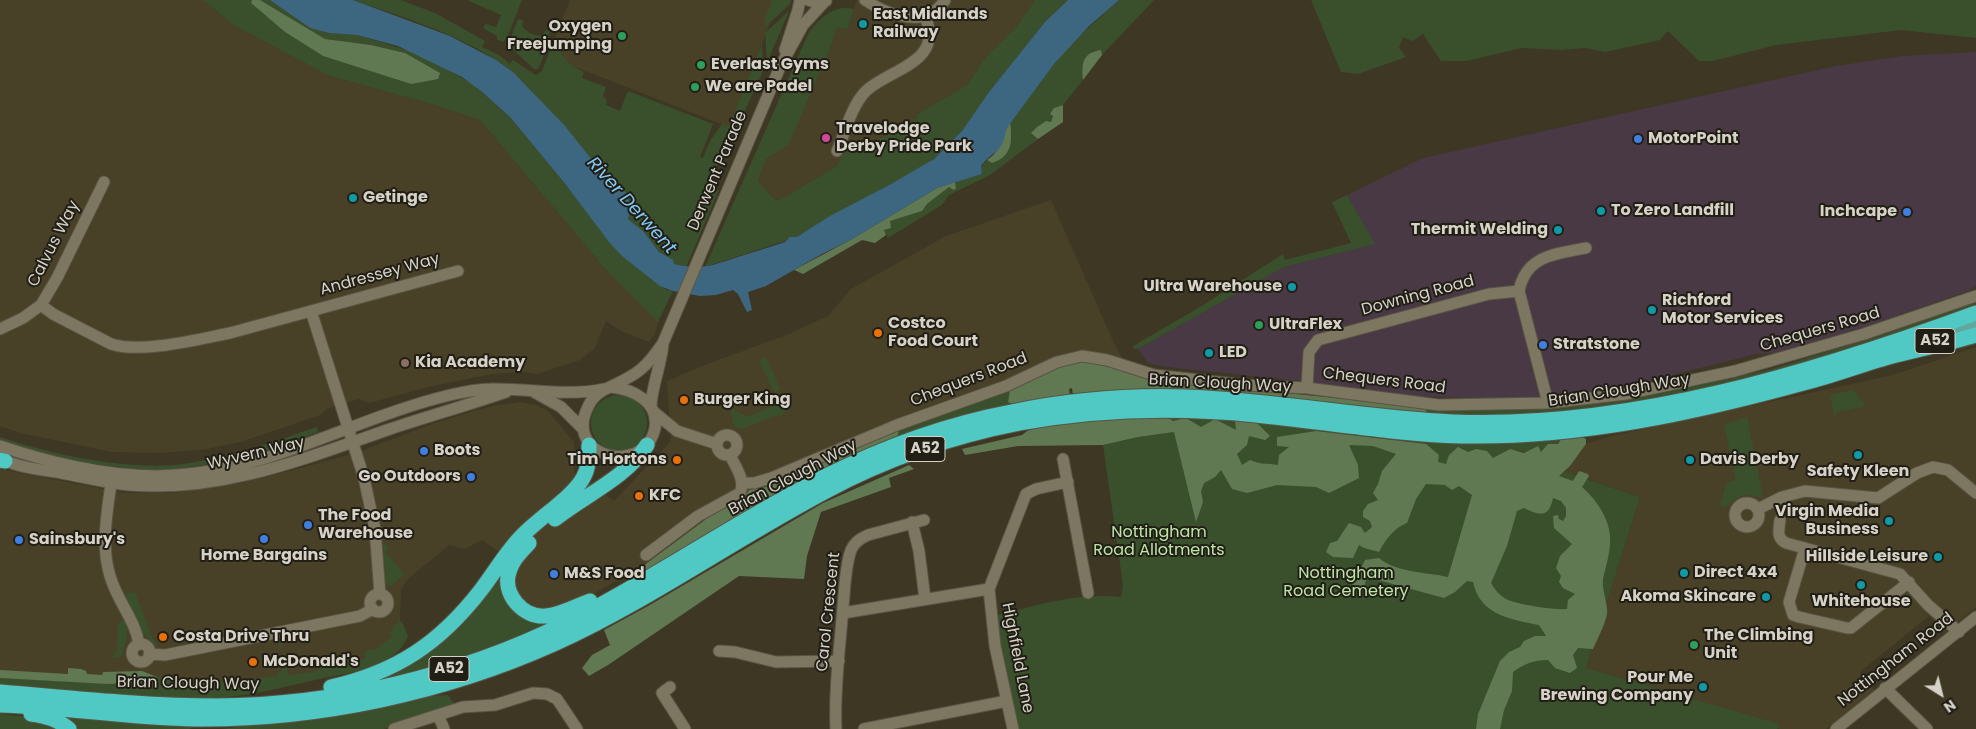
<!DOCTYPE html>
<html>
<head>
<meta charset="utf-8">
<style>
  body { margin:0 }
  #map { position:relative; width:1976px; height:729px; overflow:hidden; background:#3d3724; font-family:Poppins,sans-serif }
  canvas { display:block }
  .north { position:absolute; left:1916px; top:669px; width:50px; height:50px; -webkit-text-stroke:4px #211e16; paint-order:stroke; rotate:144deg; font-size:14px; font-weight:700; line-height:20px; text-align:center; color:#d6d2c7 }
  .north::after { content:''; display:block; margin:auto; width:18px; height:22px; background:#d6d2c7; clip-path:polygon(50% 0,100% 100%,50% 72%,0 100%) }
</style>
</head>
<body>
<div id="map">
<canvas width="1976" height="729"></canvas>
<div class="north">N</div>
</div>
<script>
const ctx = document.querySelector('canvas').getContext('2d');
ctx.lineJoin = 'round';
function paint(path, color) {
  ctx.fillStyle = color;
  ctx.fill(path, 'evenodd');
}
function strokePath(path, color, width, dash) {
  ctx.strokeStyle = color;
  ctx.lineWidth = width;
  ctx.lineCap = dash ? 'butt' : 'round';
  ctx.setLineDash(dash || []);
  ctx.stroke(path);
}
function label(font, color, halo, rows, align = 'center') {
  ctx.font = font + ' Poppins,sans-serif';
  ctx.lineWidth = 4;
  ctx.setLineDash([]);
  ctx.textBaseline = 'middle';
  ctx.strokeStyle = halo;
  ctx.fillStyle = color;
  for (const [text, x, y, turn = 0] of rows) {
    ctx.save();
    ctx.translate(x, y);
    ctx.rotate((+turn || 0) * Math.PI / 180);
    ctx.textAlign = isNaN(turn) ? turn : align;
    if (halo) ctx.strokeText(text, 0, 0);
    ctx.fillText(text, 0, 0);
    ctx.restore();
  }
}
paint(new Path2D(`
  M0 0H203L232 24 327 75 431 104 480 120 607 271 658 322 655 334 649 342 621 331 606 321 595 348 580 360 537 374 524 372 492 374 428 387 369 403 359 399 326 409 320 415 241 442 201 450 158 453 112 452 20 433 0 426Z
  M570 0H779L729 127 570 65 564 60 556 36Z
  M857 0H1035L1016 27 985 58 967 85 916 115 918 118 869 145 860 143 844 149 838 165 787 196 776 201 758 181 766 159 789 143 831 46 837 27 847 30Z
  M1051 200 1114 343 1129 371 1077 360 898 426 802 471 749 490 740 502 717 511 643 566 588 597 552 611 542 610 532 606 523 599 517 589 515 579 517 565 482 540 465 549 449 545 408 579 401 589 400 620 395 635 388 645 369 658 311 673 225 685 0 678V469L124 493H172L240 483 301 468 358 452 435 423 474 411 492 406 520 402 537 405 548 411 574 442V472L614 501 671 441 667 381 710 363 789 334 828 316 851 289 946 236Z
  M1976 347V607L1944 633 1929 616 1860 672 1875 691 1826 729H1777L1779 724 1586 668 1640 497 1587 479 1589 476 1579 471 1574 481 1559 476 1570 466 1586 444 1607 437 1893 375Z`), '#494127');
paint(new Path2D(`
  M1976 52V286L1968 291 1864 327 1775 353 1756 354 1629 386 1558 396 1502 399 1408 396 1318 383 1167 367 1148 363 1138 349 1284 267 1374 244 1347 195 1423 158 1836 66 1902 56Z`), '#493945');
paint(new Path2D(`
  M203 0H252L251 3 285 32 323 56 411 84 405 53 371 45 325 39 260 0H270L310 28 329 33 357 35 407 50 438 64 474 85 510 117 582 205 665 289 673 291 658 322 607 271 480 120 431 104 327 75 232 24Z
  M353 0H401L437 14 485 41 482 47 499 55 510 64 513 60 536 75 542 71 556 36C563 58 562 61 584 72L582 78 606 87 603 96 607 100 606 105 620 111 628 91 713 124 700 157 703 158 710 141 722 124 729 126 762 44 763 71 736 130 705 188 709 191 719 190 686 267 674 264 672 260 659 252 644 232 628 219 631 206 610 179 603 178C587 152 567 129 546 107 531 90 516 73 496 60 453 32 402 17 353 0Z
  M467 0H522L506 40 502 42 497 39V36L483 28 486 24 496 27 501 15Z
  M771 0H791L790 4 765 27 766 22 764 21 772 1Z
  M1035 0H1068L1045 22 989 92 962 131 939 154 924 166 850 206 797 237 705 267 809 32C821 18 833 4 854 9L847 30 837 27 831 46 789 144 766 159 758 181 776 201 787 196 838 165 844 149 849 144 855 142 869 145 918 118 916 115 967 85 985 58 1016 27Z
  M1119 0H1154L1102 55 1101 50 1093 51 1082 68 1083 80 1063 105 1054 108 1051 122 1037 127 1032 133 1038 139 990 175 949 195 942 205 888 238 884 230 891 228 889 221 922 211 927 204 949 187H956L955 182 982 174 981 167 987 160 992 163 998 161 1012 138 1010 122 1054 64 1074 41Z
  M1311 0H1976V38L1901 30 1776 45 1713 61H1699L1668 31 1660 40 1605 52 1586 48 1561 50 1522 48 1466 61H1441L1423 34 1413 41 1403 37 1399 48 1406 57 1358 74 1341 72Z
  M789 11 767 63 765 33Z
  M518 19 523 20 522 26C527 32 534 37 542 35L546 30 550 31 547 39 550 41 538 69H534L509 46V42Z
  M1347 195 1375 244 1284 267 1138 349H1134L1133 346 1205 304 1283 254 1285 260 1351 243 1332 202Z
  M1976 301V307C1860 347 1744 385 1623 404 1603 407 1583 412 1563 413 1518 417 1472 416 1427 413L1425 407 1462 409 1716 380 1768 370 1849 345Z
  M764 357 767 359 780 389 775 393 759 361Z
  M1010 390 1008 402 1014 405 892 439 898 435 899 430Z
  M1853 390 1866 406 1836 412 1837 417 1834 416 1830 395Z
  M591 423a28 28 0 1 1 56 0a28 28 0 1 1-56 0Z
  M782 402H785L787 409 781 416 778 415 742 429 736 428 733 423 730 408 748 417Z
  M1162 414 1561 439C1552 456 1526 454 1510 449L1504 452 1640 497 1586 668 1780 724 1777 729H1016L995 616C1036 605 1078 592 1121 597L1123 585 1103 445 1138 437 1174 432Z
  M1747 417 1763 497C1758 498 1756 496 1751 495 1741 493 1733 501 1725 507L1720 505 1727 482 1736 480 1724 424Z
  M317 427 318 432 239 460 166 470H140L79 462 0 443V437C53 455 129 471 184 464 231 457 273 442 317 427Z
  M383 544H385L389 548 385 552 404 574 391 586 386 584Z
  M505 567 504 596 550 621V625C495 649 437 667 378 680L429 651 464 623Z
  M135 592 151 635 160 650 143 633 124 597 126 594Z
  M124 619C131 636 125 641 121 657L110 658 117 652 118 624Z
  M399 620 403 624 408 636C395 668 354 672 324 678 292 685 260 694 227 697 154 703 74 688 0 684V678L126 684C137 683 148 684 158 682L157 677 160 676 180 682 195 684 276 676 284 667V651L277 642 269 641 281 638 288 675C299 674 316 673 325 666L366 658 365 651 376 649 392 637 390 633 395 625H398Z
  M448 695 454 704 384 729H222L363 711 430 696Z
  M0 714 40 718 64 729H0Z
  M60 715 210 722 189 729H76L68 718Z`), '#3a502d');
paint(new Path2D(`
  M252 0H260L325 39 371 45 405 53 440 73 438 79 411 84 323 56 285 32 251 3Z
  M1101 50 1102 55 1083 80C1081 64 1083 52 1101 50Z
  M1063 105V122L1038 139 1031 133 1037 127 1046 121 1051 122 1053 116 1050 114 1054 108Z
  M1010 122C1013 140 1012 157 992 163L987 160C1004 149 1000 137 1010 122Z
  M955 182 956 188 954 190 949 187 927 204 922 211 890 221 891 228 884 230 886 235 875 243 862 240 803 274 794 270 852 239 937 188Z
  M1077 360 1246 389 1425 407 1427 413 1073 395 1072 388 1069 389 1070 396 1014 405 1008 402 1010 390 1061 365Z
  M1162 414 1173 421 1186 418 1201 427 1215 419 1236 430 1235 420 1256 422 1270 436 1265 440 1249 436 1247 445 1237 454 1242 465 1250 460C1260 465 1267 463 1278 465L1279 455 1289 447 1277 446V437L1316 431 1426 444 1439 455 1438 462 1446 464 1449 455 1458 447 1468 452 1476 449 1487 451 1493 458 1510 449 1524 453 1538 446 1541 452 1548 444H1558L1561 439 1582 437 1586 439V444L1570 466 1559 476 1573 481 1579 471 1588 474 1589 476 1582 487C1595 498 1610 519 1610 537 1611 551 1606 565 1603 579 1602 590 1606 598 1607 609 1609 617 1597 640 1593 649L1578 648 1573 655 1577 668 1570 673 1555 668 1548 660C1533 660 1524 664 1513 672L1512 691 1504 710 1500 729H1476L1478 714 1500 661 1509 652 1520 647 1524 641 1535 636H1546L1539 625C1510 619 1480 615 1473 582L1467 581 1455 592 1444 598 1367 577 1364 587H1352L1354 573 1361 568 1365 560 1379 558C1397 573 1426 572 1448 577L1472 495 1459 486 1452 490 1445 485 1426 484 1416 499 1407 523C1395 527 1385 540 1379 552L1364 548 1359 545 1353 558 1333 557 1326 552 1330 543 1337 541 1349 523 1361 527 1365 533 1372 527 1370 521 1363 517V511L1368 504 1378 500 1373 493 1378 484 1382 471 1396 454 1373 446 1349 445 1358 465 1359 478 1329 493 1316 487 1277 485 1247 493 1232 489 1221 470 1215 477 1204 483 1201 491 1203 502 1196 522 1174 432 1138 437 1103 445 1018 446 965 455 962 449 1022 435 1027 431 1041 426ZM1553 498 1561 501 1566 508V516L1563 521 1559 519 1558 515 1553 516 1554 528 1572 544 1560 556 1556 568 1561 576 1559 582 1563 588 1575 594 1568 600 1567 609C1553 610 1521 605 1508 600 1500 596 1495 590 1491 583L1507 546 1517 511 1524 508C1539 515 1549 519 1553 498Z
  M899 430 898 435 892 439 646 571 643 566 717 511 740 502 749 490 766 487Z
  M909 465 914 469 889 478 891 487 821 512 807 556 804 579 739 576 608 665 589 676 582 668 592 655 610 645 604 630 648 606 823 503Z
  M68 668 81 669 86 671 87 674 102 675 103 672 142 671 157 677 158 682 107 684 0 678V670L68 674Z`), '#607953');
paint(new Path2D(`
  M270 0H353L450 36 496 60 514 73 565 126 592 160 603 178 615 182 626 193 631 206 628 219 644 232 659 252 673 260 674 264C686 267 700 268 713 265L779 244 785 242 790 237H797L830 216 891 184 934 159 962 131 989 92 1045 22 1066 2 1068 0H1119L1089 26 1054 64 1006 129C1003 154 993 150 981 166L982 174 937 188 852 239 820 255 766 286 748 292 752 310 747 312 738 294 733 290 716 295 700 296 673 291 660 286 622 256 609 242 566 185 510 117 481 91 462 77 398 46 357 35 329 33 310 28Z`), '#3d6781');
const minor = new Path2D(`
  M808 0 818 3 826 1
  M865 0C889 16 927 29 945 0
  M785 50 798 10 800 0
  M837 151C845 133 851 107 865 92 886 70 946 63 925 17
  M41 305 53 314 111 344C140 354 199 339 230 333L458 271
  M311 311 364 478 375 529 380 594
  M0 329 23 318 41 305 57 278 104 182
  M610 387C638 374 646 368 663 343L780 67 803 25 825 1
  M610 387C632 389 659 401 655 428 654 433 651 440 647 445 619 472 567 448 588 407 592 397 600 391 610 387Z
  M1307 388 1309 352 1318 340 1489 294 1519 291
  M534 392 561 407 582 428
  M1548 403 1519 291C1526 255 1556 254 1586 248
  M651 406C652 385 661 366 663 344
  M654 412 677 431 717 444
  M717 445a10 10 0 1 1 20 0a10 10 0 1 1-20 0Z
  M0 446C47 462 106 476 156 476 196 475 240 467 278 454 336 435 391 409 450 395 463 392 477 389 491 389 530 388 565 397 604 389
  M0 458C17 468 46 470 66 474 87 478 108 483 129 485 221 493 306 458 390 429 429 416 468 405 506 392
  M1063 459 1088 593
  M112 476C108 508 100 544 110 576 117 601 135 619 139 644
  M742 483H754L771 478 897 425 1006 386 1057 362 1082 356 1107 360 1154 375 1244 385 1307 388 1439 405 1548 403 1626 394 1735 371 1864 334 1976 296
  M1735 515a12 12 0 1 1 24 0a12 12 0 1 1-24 0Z
  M1758 509 1782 497 1805 491 1878 498 1917 473 1933 467 1948 470 1976 493
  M1780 520C1779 530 1776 538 1786 543L1900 574 1928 605 1959 632
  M912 522 919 551 925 599
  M1805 548 1789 602 1793 615 1799 617 1847 628H1851L1909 582
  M646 555 698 516 740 493C746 480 735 466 730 455
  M370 603a9 9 0 1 1 18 0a9 9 0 1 1-18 0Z
  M843 613 989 589
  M132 653a9 9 0 1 1 18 0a9 9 0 1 1-18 0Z
  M719 651 735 652 776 662 839 661
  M149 654 165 655 360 616 373 609
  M670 687 662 693 685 729
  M1885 688 1927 729
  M438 715 444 729
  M394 729 463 707 495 705 533 693 547 694 557 699 577 729
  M836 729C834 689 840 647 843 607 845 588 845 567 851 550 854 543 861 538 868 535L924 520
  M864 729 1007 701
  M1013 729 995 646 989 589 1026 494 1036 489 1068 482
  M1836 729 1976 617`);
const major = new Path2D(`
  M1952 335 1976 327`);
const highway = new Path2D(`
  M0 460 5 461
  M555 519C585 495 626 478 647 445
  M529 543C521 552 512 560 509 572 502 594 523 618 546 616 561 615 576 606 590 601
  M331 687C397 672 440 643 481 590 494 573 505 554 520 538 536 520 573 497 583 478 589 468 589 456 589 445
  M0 692C72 698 144 706 216 706 336 705 459 676 566 623 655 579 737 520 826 476 884 447 948 424 1011 412 1069 400 1128 395 1186 397 1276 400 1364 418 1453 422 1629 429 1812 373 1976 313
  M0 705C65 707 130 718 196 719 318 720 445 693 556 643 650 600 735 539 826 491 886 459 953 436 1020 423 1098 409 1177 407 1256 415 1325 422 1393 434 1462 436 1580 438 1694 413 1807 382 1837 374 1866 363 1896 355 1923 348 1950 343 1976 335
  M31 714C46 716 57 719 69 729`);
strokePath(minor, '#595444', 13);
strokePath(major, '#595444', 14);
strokePath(highway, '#595444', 17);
strokePath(minor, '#7d7661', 11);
strokePath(major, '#62a79c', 12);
strokePath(highway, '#50c8c3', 15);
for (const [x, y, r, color] of [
  [863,24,5,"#0f9aa8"],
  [622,36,5,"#2e9e5b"],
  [701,65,5,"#2e9e5b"],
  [695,87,5,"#2e9e5b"],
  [826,138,5,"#d1479c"],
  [1638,139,5,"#3f7fe0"],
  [353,198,5,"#0f9aa8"],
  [1601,211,5,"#0f9aa8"],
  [1907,212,5,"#3f7fe0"],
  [1558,230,5,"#0f9aa8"],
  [1292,287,5,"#0f9aa8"],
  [1652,310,5,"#0f9aa8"],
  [1259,325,5,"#2e9e5b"],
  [878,333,5,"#e8710a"],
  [1543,345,5,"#3f7fe0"],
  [1209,353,5,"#0f9aa8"],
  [405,363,5,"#8d6e63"],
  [684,400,5,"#e8710a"],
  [424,451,5,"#3f7fe0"],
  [1858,455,5,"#0f9aa8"],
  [677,460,5,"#e8710a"],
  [1690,460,5,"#0f9aa8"],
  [471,477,5,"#3f7fe0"],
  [639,496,5,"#e8710a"],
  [1889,521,5,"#0f9aa8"],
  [308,525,5,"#3f7fe0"],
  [264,539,5,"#3f7fe0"],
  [19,540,5,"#3f7fe0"],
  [1938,557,5,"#0f9aa8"],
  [1684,573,5,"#0f9aa8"],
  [554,574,5,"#3f7fe0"],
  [1861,585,5,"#0f9aa8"],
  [1766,597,5,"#0f9aa8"],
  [163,637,5,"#e8710a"],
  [1694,645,5,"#2e9e5b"],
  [253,662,5,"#e8710a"],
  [1703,687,5,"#0f9aa8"]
]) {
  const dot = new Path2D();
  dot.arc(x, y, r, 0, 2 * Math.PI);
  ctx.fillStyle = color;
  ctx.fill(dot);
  strokePath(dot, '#211e16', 2);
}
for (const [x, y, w] of [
  [1935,341,40],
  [925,449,40],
  [449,669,40]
]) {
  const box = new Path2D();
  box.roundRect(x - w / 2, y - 12.5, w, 25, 4);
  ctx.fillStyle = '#211e16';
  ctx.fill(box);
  strokePath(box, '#d6d2c7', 1);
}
label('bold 15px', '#d6d2c7', null, [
  ["A52",1935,341],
  ["A52",925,449],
  ["A52",449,669]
]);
label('bold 16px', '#d6d2c7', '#211e16', [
  ["East Midlands",873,15],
  ["Railway",873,33],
  ["Oxygen",612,27,"right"],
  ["Freejumping",612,45,"right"],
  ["Everlast Gyms",711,65],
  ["We are Padel",705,87],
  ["Travelodge",836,129],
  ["Derby Pride Park",836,147],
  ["MotorPoint",1648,139],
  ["Getinge",363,198],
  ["To Zero Landfill",1611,211],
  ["Inchcape",1897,212,"right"],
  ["Thermit Welding",1548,230,"right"],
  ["Ultra Warehouse",1282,287,"right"],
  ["Richford",1662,301],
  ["Motor Services",1662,319],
  ["Costco",888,324],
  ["Food Court",888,342],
  ["UltraFlex",1269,325],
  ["Stratstone",1553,345],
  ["LED",1219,353],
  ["Kia Academy",415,363],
  ["Burger King",694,400],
  ["Boots",434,451],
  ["Tim Hortons",667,460,"right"],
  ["Davis Derby",1700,460],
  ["Safety Kleen",1858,472,"center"],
  ["Go Outdoors",461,477,"right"],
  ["KFC",649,496],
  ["Virgin Media",1879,512,"right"],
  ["Business",1879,530,"right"],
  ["The Food",318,516],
  ["Warehouse",318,534],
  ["Sainsbury's",29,540],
  ["Home Bargains",264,556,"center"],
  ["Hillside Leisure",1928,557,"right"],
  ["Direct 4x4",1694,573],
  ["M&S Food",564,574],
  ["Akoma Skincare",1756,597,"right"],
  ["Whitehouse",1861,602,"center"],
  ["The Climbing",1704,636],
  ["Unit",1704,654],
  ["Costa Drive Thru",173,637],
  ["McDonald's",263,662],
  ["Pour Me",1693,678,"right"],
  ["Brewing Company",1693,696,"right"]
], 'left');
label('16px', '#d6d2c7', '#211e16', [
  ["Derwent Parade",718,171,-67],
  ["Calvus Way",54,244,-63],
  ["Andressey Way",380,275,-15],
  ["Downing Road",1418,296,-15],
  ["Chequers Road",1820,330,-16],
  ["Chequers Road",969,380,-21],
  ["Chequers Road",1384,381,7],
  ["Brian Clough Way",1220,384,3],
  ["Brian Clough Way",1619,391,-9],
  ["Wyvern Way",256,454,-13],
  ["Brian Clough Way",793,478,-28],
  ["Carol Crescent",829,612,-84],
  ["Highfield Lane",1017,658,79],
  ["Nottingham Road",1896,660,-38],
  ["Brian Clough Way",188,684,1]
]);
label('16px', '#bce5a7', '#211e16', [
  ["Nottingham",1159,533],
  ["Road Allotments",1159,551],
  ["Nottingham",1346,574],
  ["Road Cemetery",1346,592]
]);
label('italic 18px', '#85cbf7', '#211e16', [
  ["River Derwent",631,206,48]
]);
</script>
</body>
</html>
